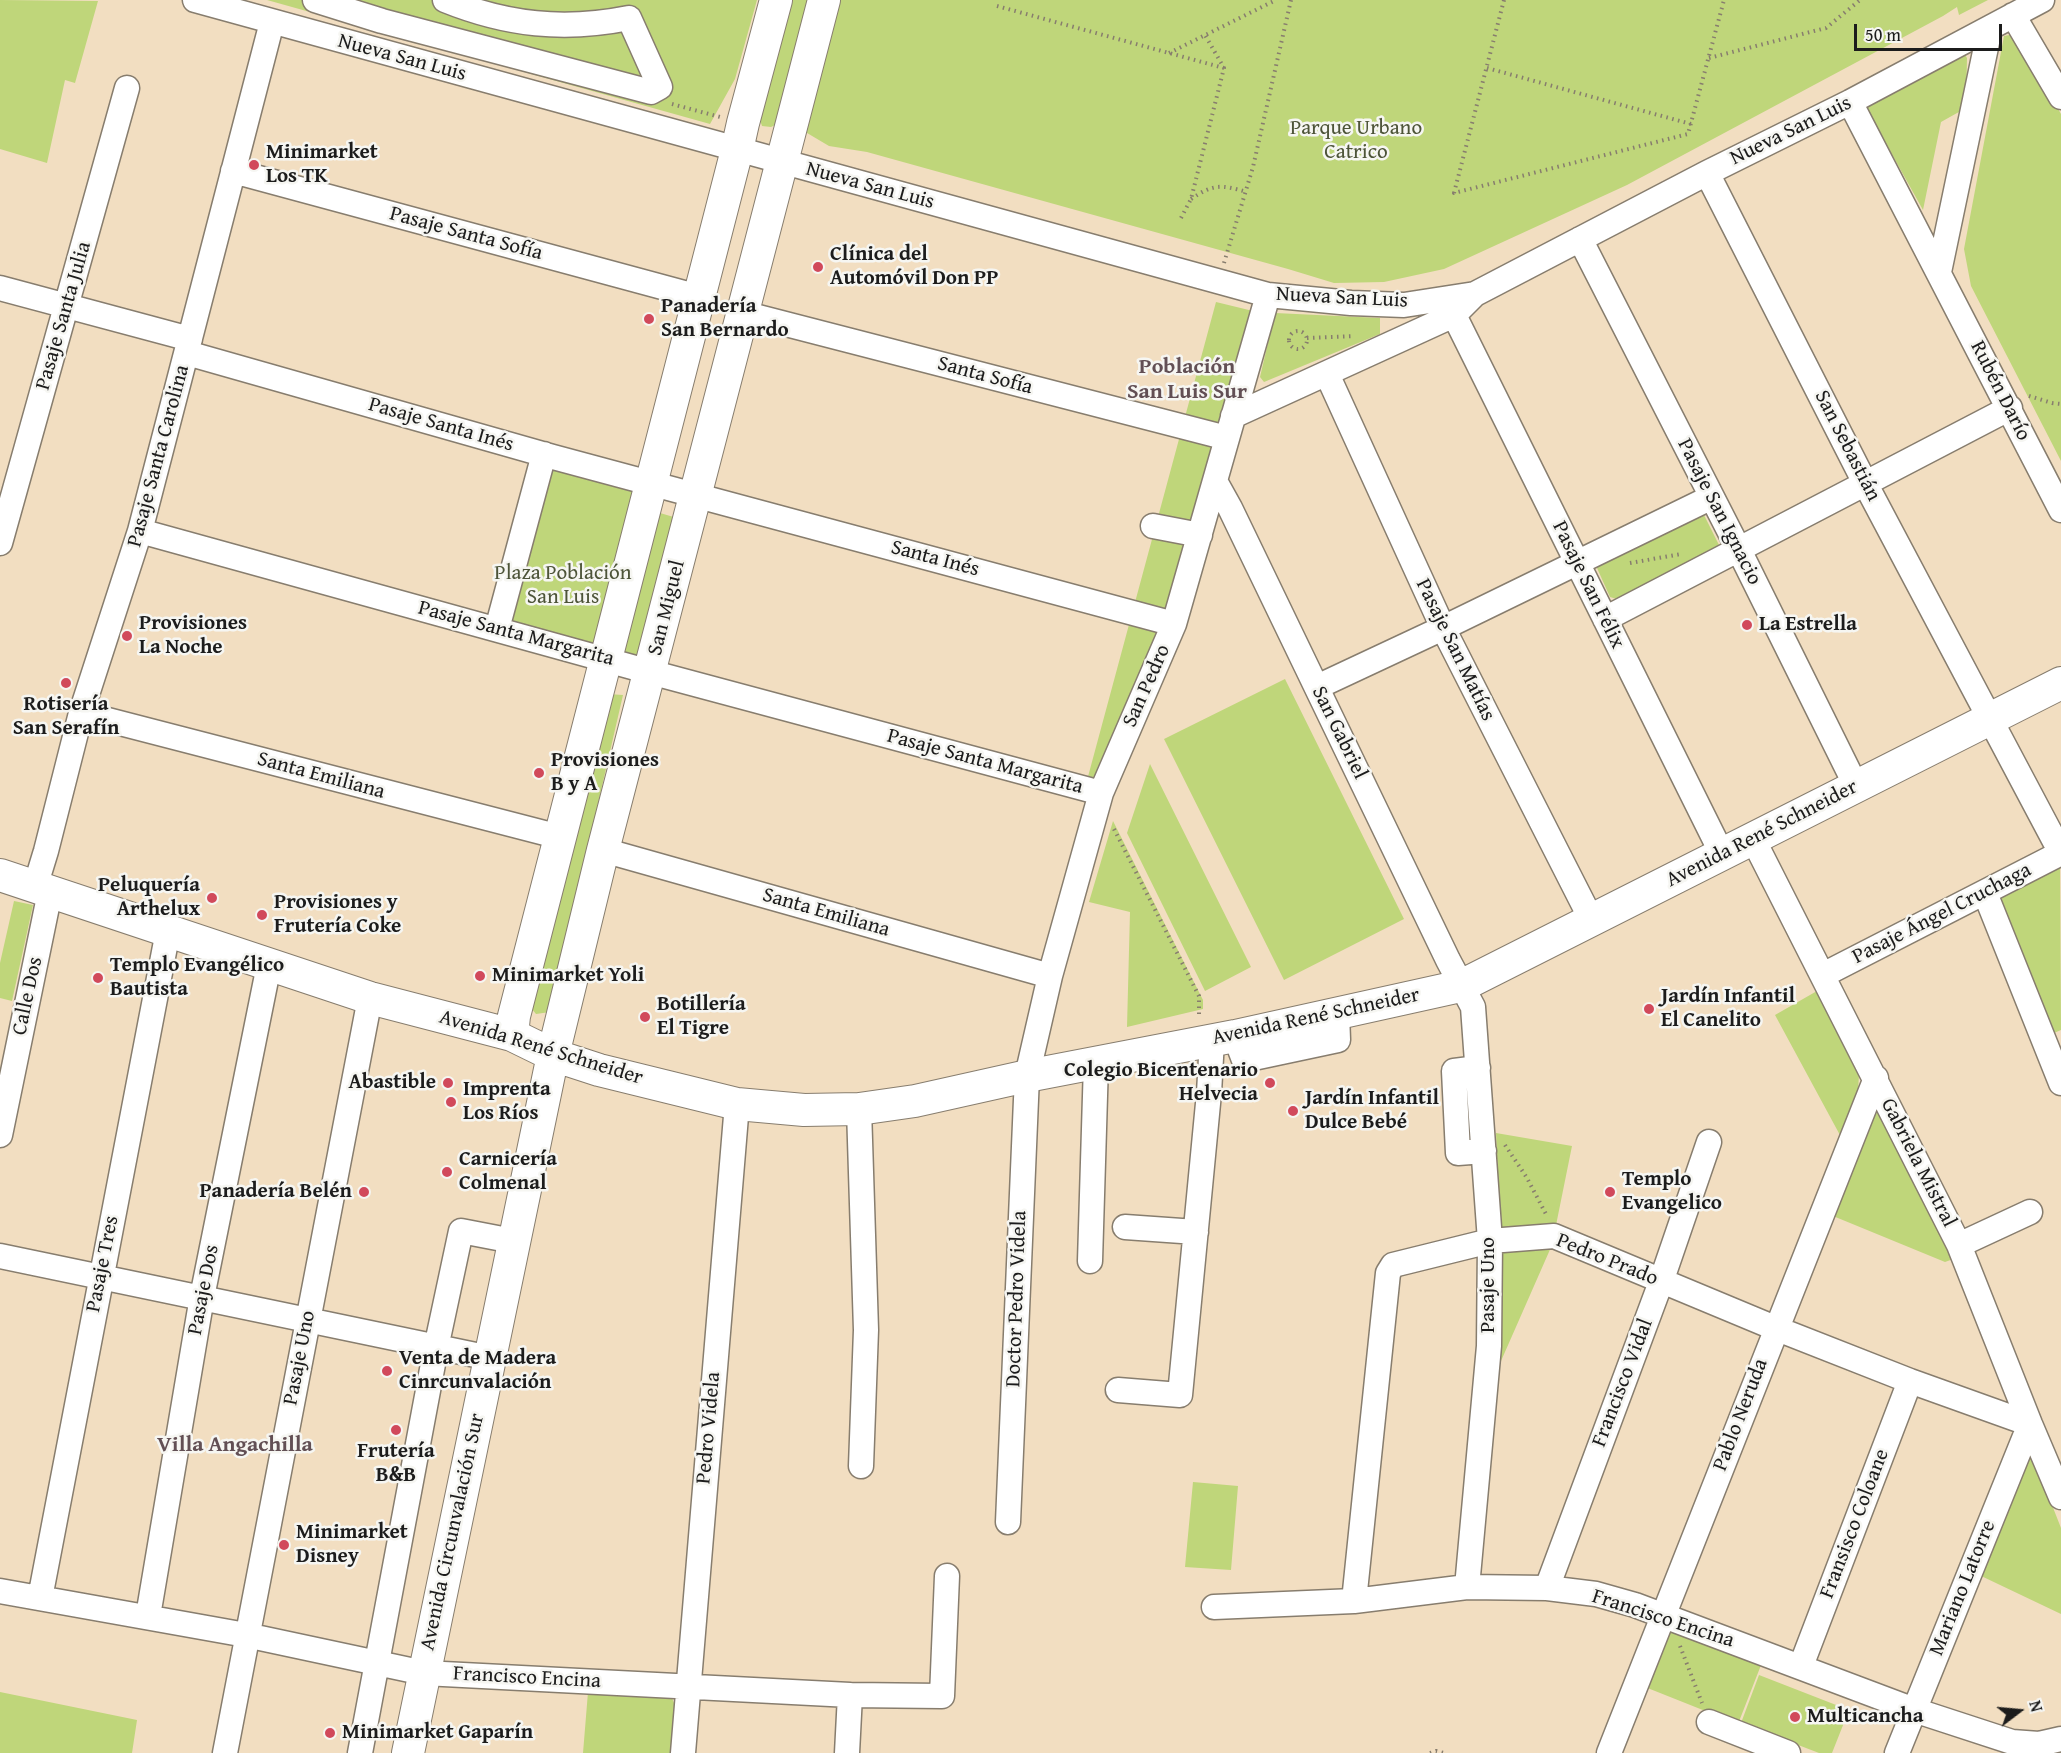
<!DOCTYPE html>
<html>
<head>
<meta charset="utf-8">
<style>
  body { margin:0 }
  #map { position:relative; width:2061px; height:1753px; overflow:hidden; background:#f2dec1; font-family:"Gentium Book Plus",serif }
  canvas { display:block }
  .north { position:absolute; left:1989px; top:1681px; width:60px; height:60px; -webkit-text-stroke:4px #f6f6f2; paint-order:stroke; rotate:74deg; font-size:16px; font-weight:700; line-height:24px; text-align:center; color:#1c1c1c }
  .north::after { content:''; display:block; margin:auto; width:21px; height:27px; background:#1c1c1c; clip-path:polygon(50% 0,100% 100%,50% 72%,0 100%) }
  .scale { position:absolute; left:1854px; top:24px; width:148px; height:27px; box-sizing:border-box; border:3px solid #1c1c1c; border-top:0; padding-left:8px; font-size:18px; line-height:21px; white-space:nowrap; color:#1c1c1c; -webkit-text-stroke:4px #f6f6f2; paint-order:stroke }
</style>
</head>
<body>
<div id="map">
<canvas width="2061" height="1753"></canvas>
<div class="north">N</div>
<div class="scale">50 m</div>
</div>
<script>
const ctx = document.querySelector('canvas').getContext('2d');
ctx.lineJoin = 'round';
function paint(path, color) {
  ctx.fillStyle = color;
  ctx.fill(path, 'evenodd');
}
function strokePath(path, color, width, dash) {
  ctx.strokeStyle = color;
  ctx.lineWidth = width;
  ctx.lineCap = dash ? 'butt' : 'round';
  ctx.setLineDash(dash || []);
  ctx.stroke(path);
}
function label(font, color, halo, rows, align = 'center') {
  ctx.font = font + ' "Gentium Book Plus",serif';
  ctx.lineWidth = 5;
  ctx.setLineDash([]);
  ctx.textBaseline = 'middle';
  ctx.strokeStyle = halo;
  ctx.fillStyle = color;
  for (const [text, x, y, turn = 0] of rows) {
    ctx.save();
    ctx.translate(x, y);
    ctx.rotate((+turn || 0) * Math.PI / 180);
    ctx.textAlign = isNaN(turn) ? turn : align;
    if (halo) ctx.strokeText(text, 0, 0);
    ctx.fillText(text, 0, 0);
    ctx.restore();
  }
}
paint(new Path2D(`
  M0 0 98 1 75 83 65 80 47 163 0 149Z
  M267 0H757L735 79 710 124Z
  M793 0H811L777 124 771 127 762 126 760 120Z
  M837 0H1988L1959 15 1957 7 1943 16 1627 185 1444 269 1384 282 1334 283 1288 269 867 152 829 146 802 130Z
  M2015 34 2061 114V461L1971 286 1964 249 2004 36Z
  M1963 52 1967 58 1966 108 1941 122 1923 210 1865 106Z
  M1216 302 1253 311 1157 650 1094 785 1086 784Z
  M1275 313 1380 318V334L1264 382 1260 377Z
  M552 461 637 483 592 648 505 625Z
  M1701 509 1722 551 1623 601 1610 597 1597 568 1602 559Z
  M660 513 677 518 639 656 622 652Z
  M1285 679 1404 919 1284 980 1164 739Z
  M608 694 623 695 550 1012 536 1014 531 1008Z
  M1150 764 1251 967 1205 991 1127 833Z
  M1113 821 1203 1000V1009L1127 1027 1130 912 1089 902Z
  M2060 864 2061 1030 2054 1033 1995 897Z
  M14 901 33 905 12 1001 0 998V963Z
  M1817 991 1859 1074 1858 1092 1841 1137 1775 1015Z
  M1873 1113 1885 1114 1956 1258 1945 1262 1833 1216Z
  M1496 1133 1572 1146 1552 1245 1501 1361 1497 1359 1500 1226Z
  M2022 1454H2032L2061 1528V1614L1977 1574Z
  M1193 1482 1238 1486 1231 1570 1185 1567Z
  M1681 1627 1763 1660 1738 1724 1645 1687 1668 1634Z
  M1759 1675 1849 1710 1832 1753H1819L1741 1723Z
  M0 1692 137 1720 132 1753H0Z
  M588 1692 672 1698 676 1708 673 1753H583Z`), '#bfd67a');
const minor = new Path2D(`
  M195 0 1268 295 1351 303 1404 305 1475 294
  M315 0 382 21 651 92 660 87 629 18C564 31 507 25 445 0
  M2013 15 2061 97
  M1850 102 2061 510
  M233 171 699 297
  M1707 173 1865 483 2061 853
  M1580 239 1736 544 1856 786
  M1939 272 1990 28
  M0 288 190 339
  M743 313 1227 438
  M1454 315 1722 854
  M187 353 553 457 1174 624
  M1327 374 1443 628 1592 921
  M1233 416 1454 315 1475 294 1707 173 1850 102 2042 0
  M1215 481 1230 508 1448 960 1473 1007 1490 1241 1489 1346 1467 1587
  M1153 526 1200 535
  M140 531 650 672 1101 793
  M0 543 127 88
  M1605 619 2010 408
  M497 629 544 454
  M1317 687 1443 628 1712 497
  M81 713 560 837
  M1753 839 1959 1245 2030 1424 2061 1497
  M603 850 1050 976
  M35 887 46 851 81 713 140 531 272 22
  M1985 893 2061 1083
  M1823 975 2061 853
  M1235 1036 1244 1060 1338 1040 1337 1013
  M1478 1068 1454 1071 1458 1153 1484 1151
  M859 1109 866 1330 861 1466
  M0 1135 50 892
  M1125 1227 1196 1232
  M1959 1245 2030 1212
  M0 1256 490 1358
  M1090 1261 1096 1063
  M1118 1390 1180 1395 1209 1093 1212 1040
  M1008 1522 1027 1076 1050 976 1101 793 1174 624 1268 295
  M1547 1588 1661 1282 1709 1142
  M0 1591 246 1635 424 1673 850 1695 942 1696 947 1576
  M40 1598 168 931
  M1354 1601 1388 1273 1393 1265 1490 1241 1554 1236 1775 1328 1910 1381 2030 1424 1897 1753
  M1214 1607 1354 1601 1467 1587 1547 1588 1596 1594 1635 1605 1914 1710 2012 1742 2039 1744 2061 1739
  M148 1616 202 1297 269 965
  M1801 1666 1910 1381
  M1709 1722 1788 1753
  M225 1753 370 998
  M360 1753 436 1348 461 1231 513 1241
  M683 1753 737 1104
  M847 1753 850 1695
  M1609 1753 1876 1078`);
const major = new Path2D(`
  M0 875 370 998 512 1035 553 1055 599 1070 737 1104 804 1110 859 1109 915 1101 1027 1076 1235 1036 1461 986 2061 683
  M512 1035 514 1016 737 150 743 123 776 0
  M408 1753 553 1055 603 850 824 0`);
strokePath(minor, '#877d6e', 27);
strokePath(major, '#877d6e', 34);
strokePath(new Path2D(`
  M1504 0 1454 193 1688 134 1724 0
  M997 6 1224 68
  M1169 53 1276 0
  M1709 58 1826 28 1860 0
  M1487 68 1691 124
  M672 104 720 117
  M1191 199C1215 183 1221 185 1247 192
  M1181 218 1191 199 1224 68 1205 35
  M1224 263 1253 167 1291 0
  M1289 340a9 9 0 1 1 18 0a9 9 0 1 1-18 0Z
  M1307 338 1354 336
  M2029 396 2052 403 2061 404
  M1630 563 1681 554
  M1114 829 1199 996V1018
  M1505 1145 1527 1178 1547 1216
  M1680 1646 1702 1703
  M1430 1753 1436 1751 1444 1753`), '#877d6e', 4, [1.5, 4.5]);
strokePath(minor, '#fff', 24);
strokePath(major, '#fff', 32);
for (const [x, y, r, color] of [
  [254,165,6,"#d1495b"],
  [818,267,6,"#d1495b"],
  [649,319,6,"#d1495b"],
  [1747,625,6,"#d1495b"],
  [127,636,6,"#d1495b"],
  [66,683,6,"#d1495b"],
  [539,773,6,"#d1495b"],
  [212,898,6,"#d1495b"],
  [262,915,6,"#d1495b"],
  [480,976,6,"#d1495b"],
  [98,978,6,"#d1495b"],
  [1649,1009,6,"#d1495b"],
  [645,1017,6,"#d1495b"],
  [448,1083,6,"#d1495b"],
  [1270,1083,6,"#d1495b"],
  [451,1102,6,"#d1495b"],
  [1293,1111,6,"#d1495b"],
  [447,1172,6,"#d1495b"],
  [364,1192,6,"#d1495b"],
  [1610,1192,6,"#d1495b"],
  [387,1371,6,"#d1495b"],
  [396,1430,6,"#d1495b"],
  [284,1545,6,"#d1495b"],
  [1795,1717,6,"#d1495b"],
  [330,1733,6,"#d1495b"]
]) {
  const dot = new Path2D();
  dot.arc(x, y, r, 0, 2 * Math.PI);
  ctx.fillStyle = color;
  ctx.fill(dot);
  strokePath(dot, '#f6f6f2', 2);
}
label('21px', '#1c1c1c', '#f6f6f2', [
  ["Nueva San Luis",402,58,15],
  ["Nueva San Luis",1791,131,-26],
  ["Nueva San Luis",870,186,15],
  ["Pasaje Santa Sofía",466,234,15],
  ["Nueva San Luis",1342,298,3],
  ["Pasaje Santa Julia",64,316,-74],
  ["Santa Sofía",985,376,15],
  ["Rubén Darío",2000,391,63],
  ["Pasaje Santa Inés",441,425,16],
  ["San Sebastián",1847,446,63],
  ["Pasaje Santa Carolina",159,456,-75],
  ["Pasaje San Ignacio",1719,512,63],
  ["Santa Inés",935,559,15],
  ["Pasaje San Félix",1588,585,64],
  ["San Miguel",667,608,-76],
  ["Pasaje Santa Margarita",516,634,15],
  ["Pasaje San Matías",1455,650,64],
  ["San Pedro",1147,686,-66],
  ["San Gabriel",1339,733,64],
  ["Pasaje Santa Margarita",985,762,15],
  ["Santa Emiliana",321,776,15],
  ["Avenida René Schneider",1762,834,-27],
  ["Santa Emiliana",826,913,16],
  ["Pasaje Ángel Cruchaga",1942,914,-27],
  ["Calle Dos",28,996,-78],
  ["Avenida René Schneider",1316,1017,-12],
  ["Avenida René Schneider",541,1048,17],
  ["Gabriela Mistral",1918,1163,63],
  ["Pedro Prado",1607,1260,22],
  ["Pasaje Tres",103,1264,-79],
  ["Pasaje Uno",1489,1285,-90],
  ["Pasaje Dos",204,1290,-79],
  ["Doctor Pedro Videla",1017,1299,-88],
  ["Pasaje Uno",300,1358,-79],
  ["Francisco Vidal",1623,1383,-69],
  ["Pablo Neruda",1741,1415,-69],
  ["Pedro Videla",709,1428,-85],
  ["Fransisco Coloane",1855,1524,-69],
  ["Avenida Circunvalación Sur",453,1532,-78],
  ["Mariano Latorre",1963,1588,-68],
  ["Francisco Encina",1663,1619,18],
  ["Francisco Encina",527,1678,3]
]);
label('21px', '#4d5438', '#f6f6f2', [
  ["Parque Urbano",1356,129],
  ["Catrico",1356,153],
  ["Plaza Población",563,574],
  ["San Luis",563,598]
]);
label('bold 21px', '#1c1c1c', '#f6f6f2', [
  ["Minimarket",266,153],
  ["Los TK",266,177],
  ["Clínica del",830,255],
  ["Automóvil Don PP",830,279],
  ["Panadería",661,307],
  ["San Bernardo",661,331],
  ["Provisiones",139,624],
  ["La Noche",139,648],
  ["La Estrella",1759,625],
  ["Rotisería",66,705,"center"],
  ["San Serafín",66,729,"center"],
  ["Provisiones",551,761],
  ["B y A",551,785],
  ["Peluquería",200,886,"right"],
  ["Arthelux",200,910,"right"],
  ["Provisiones y",274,903],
  ["Frutería Coke",274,927],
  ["Templo Evangélico",110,966],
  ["Bautista",110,990],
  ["Minimarket Yoli",492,976],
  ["Jardín Infantil",1661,997],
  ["El Canelito",1661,1021],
  ["Botillería",657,1005],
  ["El Tigre",657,1029],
  ["Colegio Bicentenario",1258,1071,"right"],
  ["Helvecia",1258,1095,"right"],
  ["Abastible",436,1083,"right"],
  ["Imprenta",463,1090],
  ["Los Ríos",463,1114],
  ["Jardín Infantil",1305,1099],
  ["Dulce Bebé",1305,1123],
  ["Carnicería",459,1160],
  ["Colmenal",459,1184],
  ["Templo",1622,1180],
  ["Evangelico",1622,1204],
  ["Panadería Belén",352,1192,"right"],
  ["Venta de Madera",399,1359],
  ["Cinrcunvalación",399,1383],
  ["Frutería",396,1452,"center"],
  ["B&B",396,1476,"center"],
  ["Minimarket",296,1533],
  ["Disney",296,1557],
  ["Multicancha",1807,1717],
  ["Minimarket Gaparín",342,1733]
], 'left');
label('bold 22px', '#624f54', '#f6f6f2', [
  ["Población",1187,367],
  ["San Luis Sur",1187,392],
  ["Villa Angachilla",235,1445]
]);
</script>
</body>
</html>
